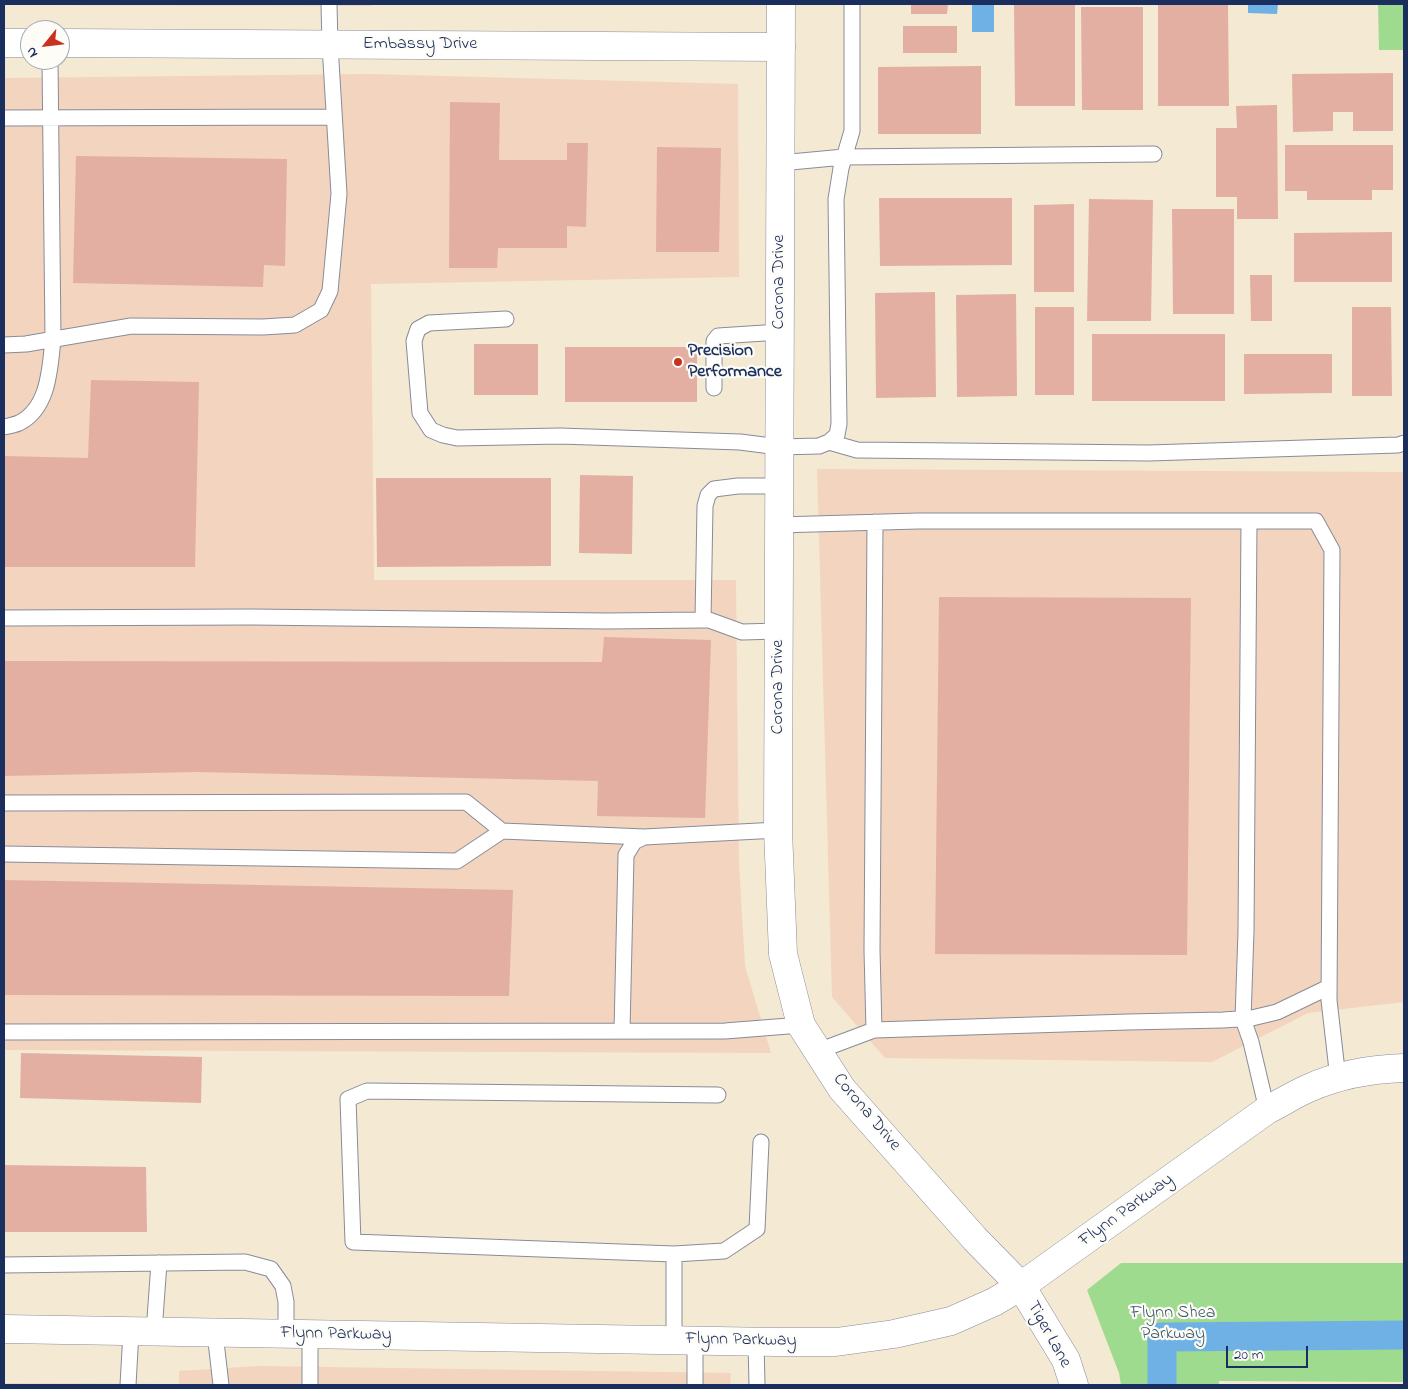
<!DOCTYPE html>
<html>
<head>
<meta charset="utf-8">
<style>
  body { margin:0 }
  #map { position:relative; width:1408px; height:1389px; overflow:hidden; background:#f4e9d3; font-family:"Indie Flower",sans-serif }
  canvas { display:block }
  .frame { position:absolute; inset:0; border:5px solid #1b2f5e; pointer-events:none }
  .north { position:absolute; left:20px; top:20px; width:50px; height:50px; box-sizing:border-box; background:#fdfcf7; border:1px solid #a3aaba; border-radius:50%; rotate:241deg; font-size:14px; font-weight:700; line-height:20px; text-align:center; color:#1b2f5e }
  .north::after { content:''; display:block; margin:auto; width:18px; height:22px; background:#c8321e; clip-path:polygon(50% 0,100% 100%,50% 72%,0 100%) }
  .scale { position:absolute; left:1226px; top:1346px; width:82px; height:22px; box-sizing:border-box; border:2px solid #1b2f5e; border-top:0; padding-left:6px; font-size:15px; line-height:18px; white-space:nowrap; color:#1b2f5e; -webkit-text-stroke:4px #fdfcf7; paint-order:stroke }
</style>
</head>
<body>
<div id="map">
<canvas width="1408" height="1389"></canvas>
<div class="frame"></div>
<div class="north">N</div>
<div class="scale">20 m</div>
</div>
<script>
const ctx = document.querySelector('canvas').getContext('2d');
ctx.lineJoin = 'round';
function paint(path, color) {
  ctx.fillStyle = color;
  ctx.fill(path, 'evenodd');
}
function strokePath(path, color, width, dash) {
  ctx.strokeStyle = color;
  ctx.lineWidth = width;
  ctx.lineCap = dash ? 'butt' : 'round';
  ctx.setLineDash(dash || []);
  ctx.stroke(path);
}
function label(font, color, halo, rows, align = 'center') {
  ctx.font = font + ' "Indie Flower",sans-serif';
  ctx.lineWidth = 4.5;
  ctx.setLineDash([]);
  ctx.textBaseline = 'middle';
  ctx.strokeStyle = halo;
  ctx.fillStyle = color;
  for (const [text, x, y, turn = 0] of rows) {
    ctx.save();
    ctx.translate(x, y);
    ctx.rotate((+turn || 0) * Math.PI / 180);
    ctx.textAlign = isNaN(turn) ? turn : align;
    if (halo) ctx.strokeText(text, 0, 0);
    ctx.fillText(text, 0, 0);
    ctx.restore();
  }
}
paint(new Path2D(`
  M4 4H371V6L4 5Z
  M369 74 738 84 739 277 371 284 374 580H736L739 865 745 966 771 1053 4 1050V78Z
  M817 469 1404 472V1002L1308 1013 1212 1062 885 1058 832 997Z
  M258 1366 731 1373 730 1385H4V1383L179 1384V1371Z
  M860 1384H1032V1385H812Z`), '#f3d4be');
paint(new Path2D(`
  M1378 4H1404V50H1379Z
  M1121 1263H1404V1382L1219 1381V1385H1121L1119 1373 1087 1290Z`), '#9fdb8f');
paint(new Path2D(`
  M972 4H994V32H972Z
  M1248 4H1278L1277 14 1248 13Z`), '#6fb1e4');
strokePath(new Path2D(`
  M1162 1385V1337L1404 1335`), '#6fb1e4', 29);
paint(new Path2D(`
  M911 4H948L947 14H911Z
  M1014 4H1075V106H1015Z
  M1158 4H1228L1229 106H1158Z
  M1081 7H1143V110H1082Z
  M903 26H957V53H903Z
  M981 66V134H878V67Z
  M1393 73V131H1353V112H1333V131L1293 132 1292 74Z
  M450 102 500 103 499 160H567V143H588L586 227 567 226V248H498L497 268H449Z
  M1277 105 1278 219H1237V197H1216V128H1237L1236 106Z
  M1285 145H1393V190H1372V200H1307V191H1285Z
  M657 147 721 148 719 252H656Z
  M76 156 287 159 285 266 264 265 263 287 73 283Z
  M879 198H1012V265L880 266Z
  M1089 199 1153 200 1151 321H1087Z
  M1074 204V292H1034V205Z
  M1172 209H1234V314H1173Z
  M1392 232V282H1294V233Z
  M1250 275H1272V321H1251Z
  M935 292 936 397 876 398 875 293Z
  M1016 294 1017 396 957 397 956 295Z
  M1035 307H1074V395H1035Z
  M1352 307H1391L1392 396H1352Z
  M1092 334H1225V401H1092Z
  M474 344H538V395H474Z
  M565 347H697V402H565Z
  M1244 354H1332V393L1244 394Z
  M91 380 199 382 195 567H4V456L88 458Z
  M580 475 633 476 632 554 579 553Z
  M376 478H551V566L377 567Z
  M939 597 1191 598 1187 955 935 954Z
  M604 637 711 640 705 818 597 816 598 781 198 772 4 776V661L602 662Z
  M4 880 513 890 509 996 4 995Z
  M21 1053 202 1057 201 1103 20 1098Z
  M4 1165 146 1167 147 1232H4Z`), '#e3afa3');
const service = new Path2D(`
  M4 118 334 117
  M780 163 844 157 1154 154
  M506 319 429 323 418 329 414 341 420 413 431 430 443 435 457 438 560 436 740 442 779 447 819 446 829 442 837 435 839 424 836 199 841 168 852 131V4
  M4 345 26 344 131 326 263 327 295 325 321 310 330 291 339 194 330 45 329 4
  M714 388V341L718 336 780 332
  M4 427C9 426 14 425 19 423 49 408 50 368 53 339L50 60
  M829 442 857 450 1149 453 1398 445 1404 443
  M1249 521 1246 931 1243 1019 1251 1042 1267 1110
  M779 525 918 521H1316L1332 550 1329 1000 1338 1079
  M4 618 251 617 607 621 703 620H709L742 632 779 631
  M703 620 705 506 708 495 714 489 738 486H779
  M4 803 466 802 502 831
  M4 854 457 861 502 831 644 837
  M874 1030 872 950 875 522
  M622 1031 626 855 634 842 644 837 778 830
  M4 1032 725 1031 801 1025
  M818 1051 874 1030 1128 1022 1223 1020 1252 1018 1277 1012 1329 987
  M674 1254 724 1251 757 1229 761 1142
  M4 1265 245 1262 271 1269 283 1286 286 1302V1334
  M154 1332 159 1263
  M215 1333 221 1385
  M674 1340V1254L353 1242 348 1099 367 1091 718 1095
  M756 1342 757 1385
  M128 1385 131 1332
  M310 1385V1335
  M695 1385V1341`);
const minor = new Path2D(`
  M4 43H30
  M60 43 781 47`);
const tertiary = new Path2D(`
  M781 4 778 830 783 954 801 1025 842 1089 975 1239 1021 1286 1066 1360 1074 1385
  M4 1329 777 1342H836L894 1334 951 1321 994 1302 1021 1286 1267 1110C1281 1103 1295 1094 1309 1088 1338 1075 1372 1069 1404 1068`);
strokePath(service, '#888c98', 17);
strokePath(minor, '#888c98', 29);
strokePath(tertiary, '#888c98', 29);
strokePath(service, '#fff', 15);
strokePath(minor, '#fff', 28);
strokePath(tertiary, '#fff', 28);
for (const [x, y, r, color] of [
  [678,362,5,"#c8321e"]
]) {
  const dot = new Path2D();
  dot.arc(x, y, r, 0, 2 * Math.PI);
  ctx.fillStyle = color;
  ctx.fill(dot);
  strokePath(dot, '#fdfcf7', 2);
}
label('18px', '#1b2f5e', '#fdfcf7', [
  ["Embassy Drive",420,45],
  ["Corona Drive",780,282,-90],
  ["Corona Drive",779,687,-90],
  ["Corona Drive",866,1113,50],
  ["Flynn Parkway",1127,1211,-36],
  ["Flynn Parkway",336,1335,1],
  ["Tiger Lane",1048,1335,61],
  ["Flynn Parkway",741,1341,1]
]);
label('bold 18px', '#1b2f5e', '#fdfcf7', [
  ["Precision",688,352],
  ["Performance",688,373]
], 'left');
label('18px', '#3c5a6a', '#fdfcf7', [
  ["Flynn Shea",1173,1314],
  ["Parkway",1173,1335]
]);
</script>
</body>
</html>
